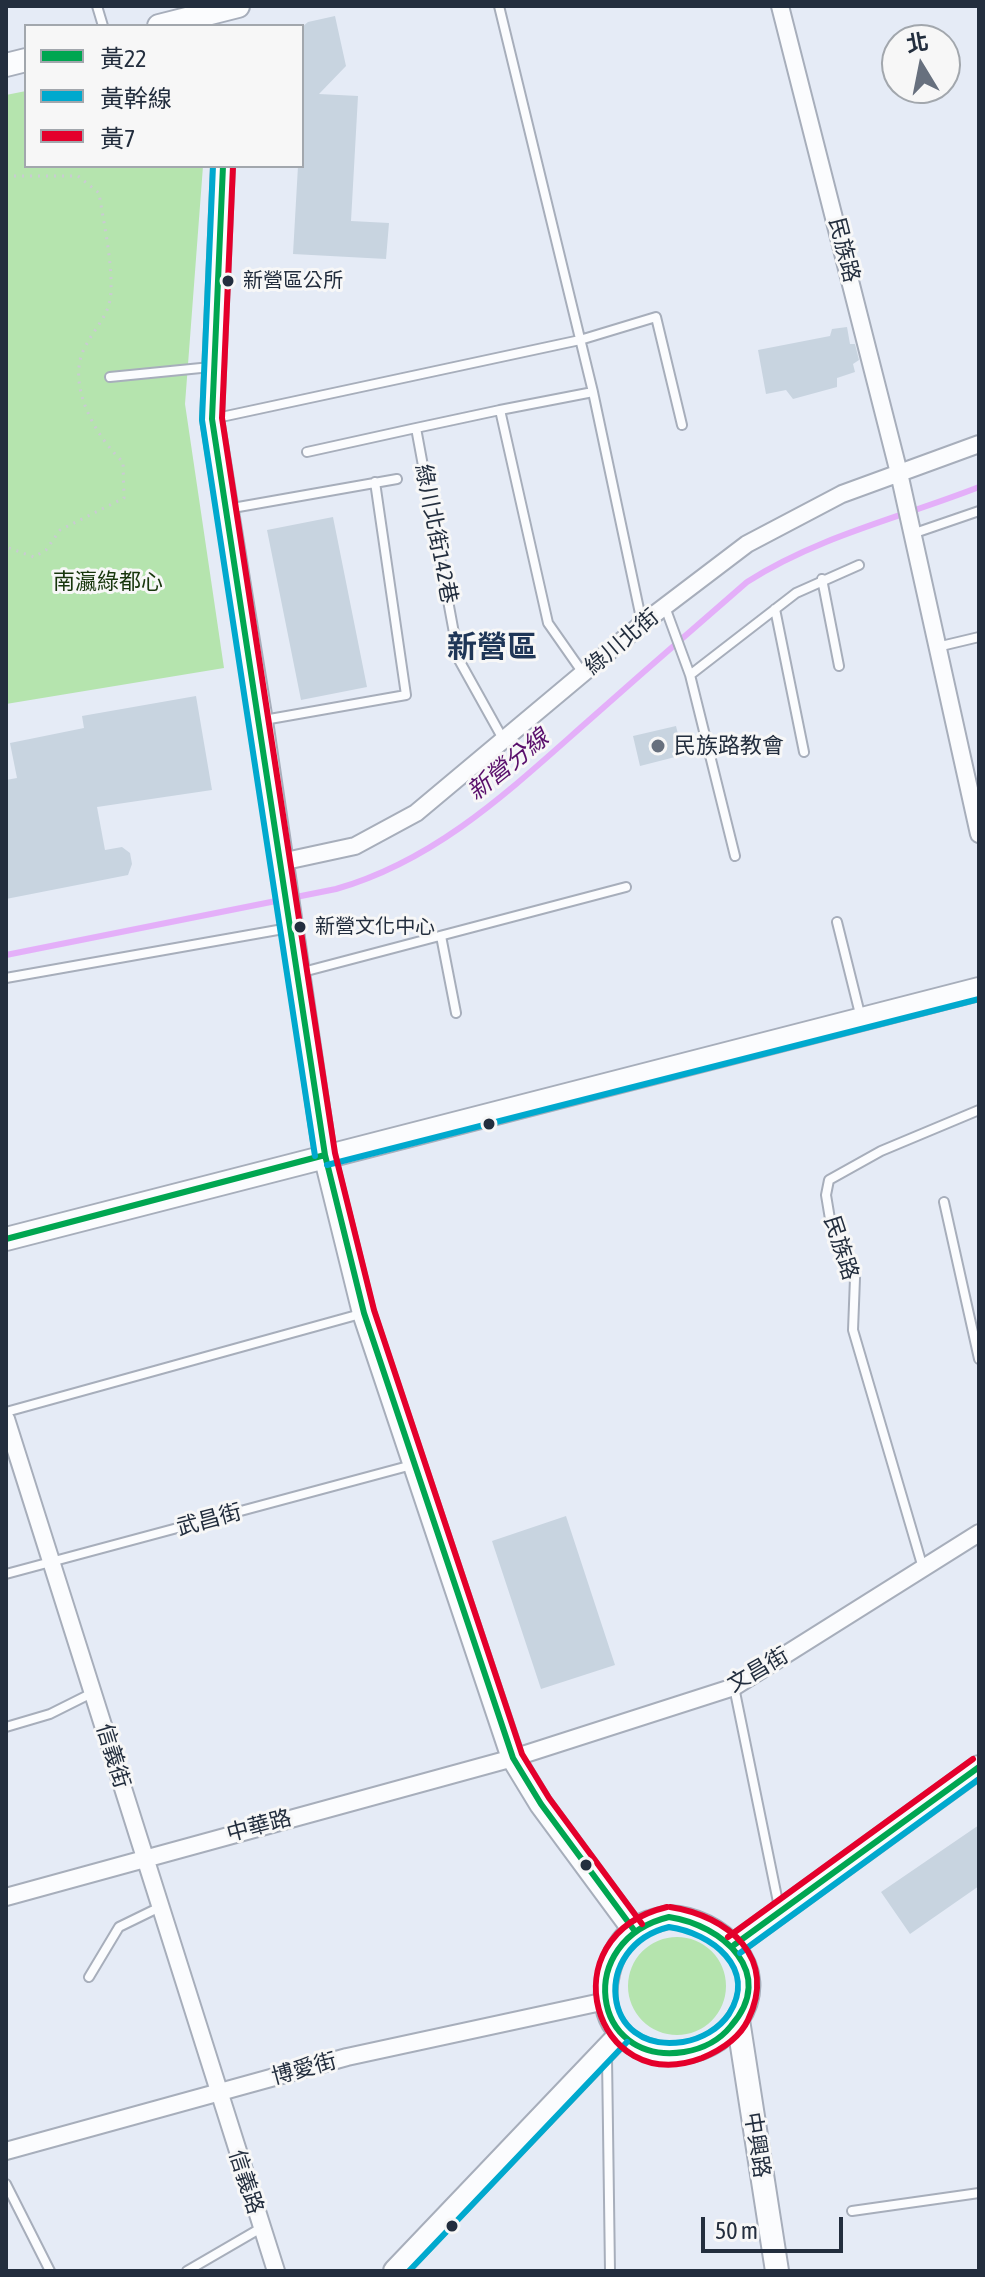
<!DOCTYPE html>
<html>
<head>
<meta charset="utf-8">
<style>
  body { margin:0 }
  #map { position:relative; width:985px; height:2277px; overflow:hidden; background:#e5ebf6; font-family:"Asap Condensed","Noto Sans TC",sans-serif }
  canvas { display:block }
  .frame { position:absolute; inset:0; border:8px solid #232e3e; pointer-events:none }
  .legend { position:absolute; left:24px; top:24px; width:280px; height:144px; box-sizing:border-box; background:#f7f7f7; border:2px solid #a2a7ad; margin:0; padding:10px 14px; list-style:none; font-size:24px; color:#232e3e }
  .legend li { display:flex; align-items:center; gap:16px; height:40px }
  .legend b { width:40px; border:2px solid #a2a7ad }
  .north { position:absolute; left:881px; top:24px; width:80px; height:80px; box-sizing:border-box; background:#f7f7f7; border:2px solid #a2a7ad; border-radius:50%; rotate:350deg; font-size:22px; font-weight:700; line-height:32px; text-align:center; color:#232e3e }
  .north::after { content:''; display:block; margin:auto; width:28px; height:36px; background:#67707e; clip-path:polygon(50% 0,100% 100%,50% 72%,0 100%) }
  .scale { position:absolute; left:701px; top:2217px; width:142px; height:36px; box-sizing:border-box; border:4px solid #232e3e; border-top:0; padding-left:10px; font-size:24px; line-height:28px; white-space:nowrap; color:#232e3e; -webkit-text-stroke:6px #f7f7f7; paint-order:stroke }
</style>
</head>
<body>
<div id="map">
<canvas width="985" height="2277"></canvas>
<div class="frame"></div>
<ul class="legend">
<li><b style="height:10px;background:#00a651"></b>黃22</li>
<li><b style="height:10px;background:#00a9ce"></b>黃幹線</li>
<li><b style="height:10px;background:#e4002b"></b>黃7</li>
</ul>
<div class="north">北</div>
<div class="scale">50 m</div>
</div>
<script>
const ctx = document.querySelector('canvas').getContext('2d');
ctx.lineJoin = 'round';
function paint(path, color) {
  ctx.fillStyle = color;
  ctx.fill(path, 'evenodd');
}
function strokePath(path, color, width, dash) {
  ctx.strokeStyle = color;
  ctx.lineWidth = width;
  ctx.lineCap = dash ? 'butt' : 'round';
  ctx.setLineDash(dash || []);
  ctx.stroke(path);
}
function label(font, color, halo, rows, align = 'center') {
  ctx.font = font + ' "Asap Condensed","Noto Sans TC",sans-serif';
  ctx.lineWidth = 6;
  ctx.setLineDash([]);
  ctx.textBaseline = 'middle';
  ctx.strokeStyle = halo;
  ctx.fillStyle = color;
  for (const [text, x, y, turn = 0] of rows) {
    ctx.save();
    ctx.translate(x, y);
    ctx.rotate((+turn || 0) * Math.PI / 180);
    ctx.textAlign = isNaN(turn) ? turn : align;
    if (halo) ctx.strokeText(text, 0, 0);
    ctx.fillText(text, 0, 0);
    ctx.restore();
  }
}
paint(new Path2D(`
  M26 91V166H203L185 404 224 668 6 704V95Z
  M628 1986a49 49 0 1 1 98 0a49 49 0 1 1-98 0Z`), '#b5e4ae');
strokePath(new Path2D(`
  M6 955 336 889C437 860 510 790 587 722 640 675 694 628 747 582 819 536 900 518 979 487`), '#e4aff9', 6);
paint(new Path2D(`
  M335 16 346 66 319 94 358 96 351 221 389 223 386 259 293 254 298 166H302V27L308 22Z
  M847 327 850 344H855L859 360 853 364 855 372 837 378V387L793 399 786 390 766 394 758 350 830 336 832 329Z
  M333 517 367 687 301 700 267 530Z
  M196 696 212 790 97 807 105 850 122 847 130 853 132 864 128 875 6 899V780L17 778 10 743 84 728 82 716Z
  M676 726 683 755 640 766 633 736Z
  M566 1516 615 1665 541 1689 492 1541Z
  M979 1825V1886L910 1934 881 1892Z`), '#c8d4e0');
const lane = new Path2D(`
  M97 6 103 26
  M499 6 593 392 642 623
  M110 377 211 367
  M500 410 593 392
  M212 419 580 340 656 317 682 425
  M416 428 500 410 548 623 583 673
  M307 452 416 428 459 660 503 739
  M227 509 397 479
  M912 534 979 511
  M822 579 839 666
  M665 607 690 675 735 856
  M775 609 804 752
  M937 647 979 637
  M690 675 796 593 859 565
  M264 720 406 695 375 482
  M837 922 861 1018
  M441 936 456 1013
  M299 973 626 887
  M6 978 289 928
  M944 1202 979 1359
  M6 1412 364 1313
  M923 1568 853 1330 855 1278 831 1225 826 1195 829 1180 881 1151 979 1110
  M6 1574 412 1465
  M734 1687 779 1907
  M6 1727 50 1714 92 1693
  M89 1977 119 1927 160 1907
  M607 2057 610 2271
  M6 2184 50 2271
  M852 2211 979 2193
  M187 2271 261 2228`);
const street = new Path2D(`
  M780 6 899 473 979 834
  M281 862 355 846 416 813 643 623 747 544 842 494 979 444
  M6 1419 276 2271
  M6 1897 513 1758 734 1687 979 1533
  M6 2151 347 2057 606 2001`);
const secondary = new Path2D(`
  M159 26 238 6
  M6 65 26 60
  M223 166 212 419 261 721 325 1155 364 1313 513 1758 541 1804 634 1930
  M6 1239 979 989
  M669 1917C720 1919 772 1968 737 2020 710 2061 639 2067 613 2023 597 1995 609 1948 635 1929 645 1922 657 1920 669 1917Z
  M734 1945 979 1767
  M738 2020 777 2271
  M395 2271 620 2035`);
strokePath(lane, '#a7aebb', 12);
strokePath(street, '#a7aebb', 20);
strokePath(secondary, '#a7aebb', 26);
strokePath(new Path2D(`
  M6 176H78L99 193C104 225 112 259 111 292 110 315 95 327 85 347 65 384 96 437 123 462L124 498 60 530 46 550 34 557 6 547`), '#c9ccd1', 3, [2, 6]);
strokePath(lane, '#fbfcfe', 8);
strokePath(street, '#fbfcfe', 16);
strokePath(secondary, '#fbfcfe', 22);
strokePath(new Path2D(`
  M223 166 212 419 325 1155 364 1313 513 1758 541 1804 634 1930
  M6 1239 325 1155
  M669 1917C722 1925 778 1973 731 2026 719 2041 702 2049 684 2052 590 2066 574 1940 669 1917Z
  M734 1945 979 1767`), '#00a651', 6);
strokePath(new Path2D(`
  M213 166 202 420 315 1156
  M327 1165 979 999
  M669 1927C711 1933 758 1968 729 2014 719 2029 701 2039 683 2042 600 2055 591 1946 669 1927Z
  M740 1953 979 1779
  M409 2271 627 2042`), '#00a9ce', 6);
strokePath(new Path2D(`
  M233 166 222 418 335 1153 374 1310 522 1754 549 1798 642 1924
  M667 1907C546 1936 594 2099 702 2058 721 2050 739 2039 748 2020 778 1958 729 1916 670 1907
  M728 1937 973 1759`), '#e4002b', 6);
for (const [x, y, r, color] of [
  [228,281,7,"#232e3e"],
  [658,746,8,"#67707e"],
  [300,927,7,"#232e3e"],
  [489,1124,7,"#232e3e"],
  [586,1865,7,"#232e3e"],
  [452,2226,7,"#232e3e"]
]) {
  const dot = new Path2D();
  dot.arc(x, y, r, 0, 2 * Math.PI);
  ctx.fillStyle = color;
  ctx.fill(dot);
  strokePath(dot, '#f7f7f7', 3);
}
label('20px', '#232e3e', '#f7f7f7', [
  ["新營區公所",243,281],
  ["新營文化中心",315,927]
], 'left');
label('22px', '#232e3e', '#f7f7f7', [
  ["民族路",844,250,76],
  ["綠川北街142巷",436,534,79],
  ["綠川北街",622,642,-40],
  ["民族路",841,1248,72],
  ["武昌街",209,1520,-15],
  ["文昌街",758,1670,-30],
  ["信義街",113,1756,73],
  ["中華路",259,1826,-15],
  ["博愛街",304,2069,-15],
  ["中興路",757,2145,81],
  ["信義路",246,2182,72]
]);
label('22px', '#17360c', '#f7f7f7', [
  ["南瀛綠都心",108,582]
]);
label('22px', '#232e3e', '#f7f7f7', [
  ["民族路教會",674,746]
], 'left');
label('italic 24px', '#590e6b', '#f7f7f7', [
  ["新營分線",508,765,-39]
]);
label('bold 30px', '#1f3657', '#f7f7f7', [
  ["新營區",492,648]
]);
</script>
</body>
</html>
